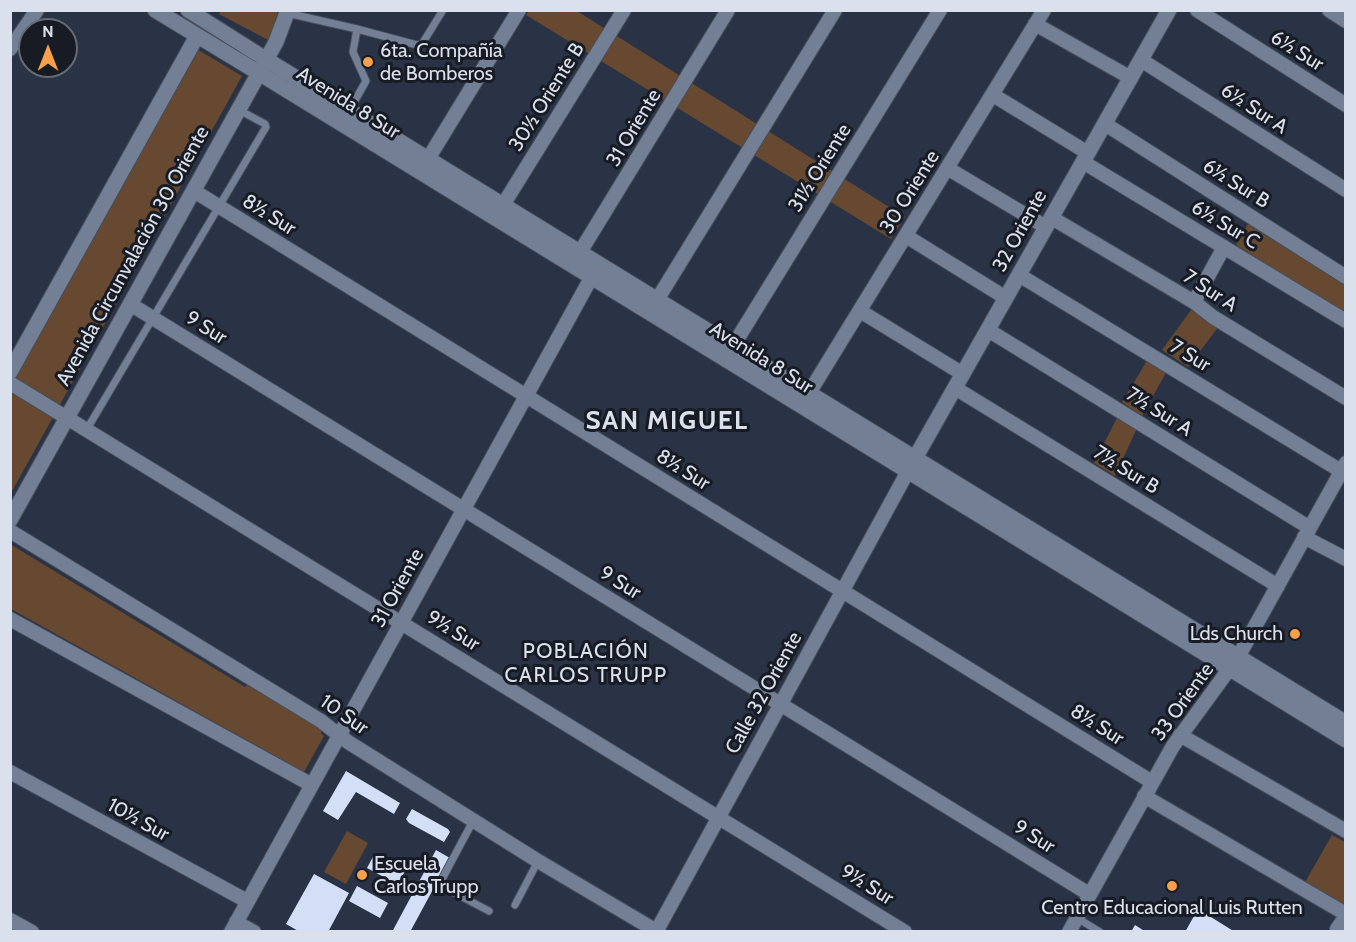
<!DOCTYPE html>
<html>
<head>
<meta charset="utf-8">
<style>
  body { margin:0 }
  #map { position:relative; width:1356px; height:942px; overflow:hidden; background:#2a3345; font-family:Cabin,sans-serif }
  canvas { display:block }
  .frame { position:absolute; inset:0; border:12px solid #dae0ec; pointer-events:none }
  .north { position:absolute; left:18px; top:18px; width:60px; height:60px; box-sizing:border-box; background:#171b23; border:2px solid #656a73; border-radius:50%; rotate:0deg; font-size:16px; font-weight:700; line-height:24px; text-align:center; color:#dae0ec }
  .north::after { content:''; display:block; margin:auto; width:21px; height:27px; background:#f8a14a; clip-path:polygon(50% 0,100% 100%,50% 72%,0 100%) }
</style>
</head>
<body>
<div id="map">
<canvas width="1356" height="942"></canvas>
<div class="frame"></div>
<div class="north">N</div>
</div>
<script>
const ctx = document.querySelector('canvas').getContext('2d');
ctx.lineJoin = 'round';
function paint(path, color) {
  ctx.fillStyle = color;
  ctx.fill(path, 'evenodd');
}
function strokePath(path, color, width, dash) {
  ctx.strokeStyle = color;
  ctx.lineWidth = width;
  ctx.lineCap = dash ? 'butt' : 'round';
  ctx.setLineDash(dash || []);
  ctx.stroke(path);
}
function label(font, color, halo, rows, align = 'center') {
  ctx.font = font + ' Cabin,sans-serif';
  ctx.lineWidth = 6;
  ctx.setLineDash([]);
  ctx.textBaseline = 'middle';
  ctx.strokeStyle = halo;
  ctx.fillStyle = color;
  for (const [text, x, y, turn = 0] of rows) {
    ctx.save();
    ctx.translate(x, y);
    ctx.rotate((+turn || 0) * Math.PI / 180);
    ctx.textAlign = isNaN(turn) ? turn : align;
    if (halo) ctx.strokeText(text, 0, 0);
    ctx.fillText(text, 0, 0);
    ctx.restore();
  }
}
paint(new Path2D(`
  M221 11H278L270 41 219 14Z
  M529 11H577L905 217 891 239 526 15Z
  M197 49 242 76 11 493V385Z
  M1249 222 1345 285V315L1236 245Z
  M1191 310 1219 326 1188 367 1162 350Z
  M1148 359 1168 369 1142 416 1122 402Z
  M1117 418 1137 428 1115 476 1094 463Z
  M10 544 245 687 247 685 324 728 321 733 324 736 304 772 11 609Z
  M347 831 368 843 346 884 324 872Z
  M1332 835 1345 842 1344 907 1304 884Z`), '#664930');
paint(new Path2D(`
  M346 771 400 803 394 814 356 792 338 820 323 811Z
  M412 809 448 829 450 832 444 842 409 823 406 819Z
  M436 850 450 858 410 932H392Z
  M375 853 406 870 397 884 367 868Z
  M314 874 349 893 328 932H300L286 924Z
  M357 886 388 903 380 918 349 901Z
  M1198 909 1235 932H1185Z
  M1135 925 1146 932H1131Z`), '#d2dff6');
const service = new Path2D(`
  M287 13 357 29
  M349 111 366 81 353 52 357 29 417 45 422 44 443 10
  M87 429 266 127 265 124 239 110
  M473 821 441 881 449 890 489 911
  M515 905 538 861
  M1077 918 1100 932`);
const minor = new Path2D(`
  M1197 10 1346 105
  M1329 10 1346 21
  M1035 24 1131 78
  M10 49 37 10
  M1141 60 1346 190
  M993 95 1088 153
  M1105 124 1346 277
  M428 159 519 10
  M1083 162 1346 321
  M947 168 1046 227
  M194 191 1152 782
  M503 205 624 10
  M1052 218 1194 302 1213 317 1346 398
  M906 236 1006 298
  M574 262 728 10
  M1019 275 1341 471
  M657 300 835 10
  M1194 302 1224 247
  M130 304 1089 894
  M860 311 963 374
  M988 330 1310 528
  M733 346 940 10
  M10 383 905 932
  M955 388 1278 586
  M809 393 1044 10
  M10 531 321 721 348 742 538 861 658 932
  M1304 537 1346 559
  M10 619 312 785
  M1180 735 1346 831
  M10 772 247 901
  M1144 796 1346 914
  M10 920 32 932
  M236 922 254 932
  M1337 929 1346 916
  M231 932 596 269
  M656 932 907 473
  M1069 932 1173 746 1238 657 1346 463`);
const tertiary = new Path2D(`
  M267 60 1346 723
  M10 372 197 36
  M910 467 1169 10
  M10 520 259 73 1346 740`);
const secondary = new Path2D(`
  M155 10 259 73 276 42 288 10
  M188 10 267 60`);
strokePath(service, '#464e5d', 9);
strokePath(minor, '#464e5d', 16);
strokePath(tertiary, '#464e5d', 17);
strokePath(secondary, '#464e5d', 17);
strokePath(service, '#737f94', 7);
strokePath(minor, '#737f94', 14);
strokePath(tertiary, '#737f94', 15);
strokePath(secondary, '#737f94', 15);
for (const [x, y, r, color] of [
  [368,62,6,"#f8a14a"],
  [1295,634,6,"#f8a14a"],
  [362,875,6,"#f8a14a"],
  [1172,886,6,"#f8a14a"]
]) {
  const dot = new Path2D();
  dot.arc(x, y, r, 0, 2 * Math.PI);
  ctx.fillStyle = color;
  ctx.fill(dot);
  strokePath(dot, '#171b23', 2);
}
label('20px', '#dae0ec', '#171b23', [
  ["6ta. Compañía",380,51],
  ["de Bomberos",380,74],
  ["Lds Church",1283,634,"right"],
  ["Escuela",374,864],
  ["Carlos Trupp",374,887],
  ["Centro Educacional Luis Rutten",1172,908,"center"]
], 'left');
label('20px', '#dae0ec', '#171b23', [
  ["6½ Sur",1297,51,32],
  ["30½ Oriente B",547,97,-58],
  ["Avenida 8 Sur",348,103,32],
  ["6½ Sur A",1254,109,33],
  ["31 Oriente",634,128,-59],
  ["31½ Oriente",820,168,-58],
  ["6½ Sur B",1236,184,32],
  ["30 Oriente",910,192,-58],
  ["8½ Sur",269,215,32],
  ["6½ Sur C",1225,225,31],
  ["32 Oriente",1020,231,-61],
  ["Avenida Circunvalación 30 Oriente",133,256,-61],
  ["7 Sur A",1210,291,33],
  ["9 Sur",206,328,32],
  ["7 Sur",1190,356,31],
  ["Avenida 8 Sur",761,358,32],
  ["7½ Sur A",1159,412,32],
  ["8½ Sur",683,470,32],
  ["7½ Sur B",1126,470,32],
  ["9 Sur",620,583,32],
  ["31 Oriente",398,588,-61],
  ["9½ Sur",453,631,32],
  ["Calle 32 Oriente",764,693,-61],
  ["33 Oriente",1183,702,-54],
  ["10 Sur",344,715,35],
  ["8½ Sur",1097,725,32],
  ["10½ Sur",138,820,29],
  ["9 Sur",1034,837,32],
  ["9½ Sur",867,885,32]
]);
ctx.letterSpacing = '1.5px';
label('21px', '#dae0ec', '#171b23', [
  ["POBLACIÓN",586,652],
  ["CARLOS TRUPP",586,676]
]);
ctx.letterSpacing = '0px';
ctx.letterSpacing = '1.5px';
label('bold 26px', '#dae0ec', '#171b23', [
  ["SAN MIGUEL",667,421]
]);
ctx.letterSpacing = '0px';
</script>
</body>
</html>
